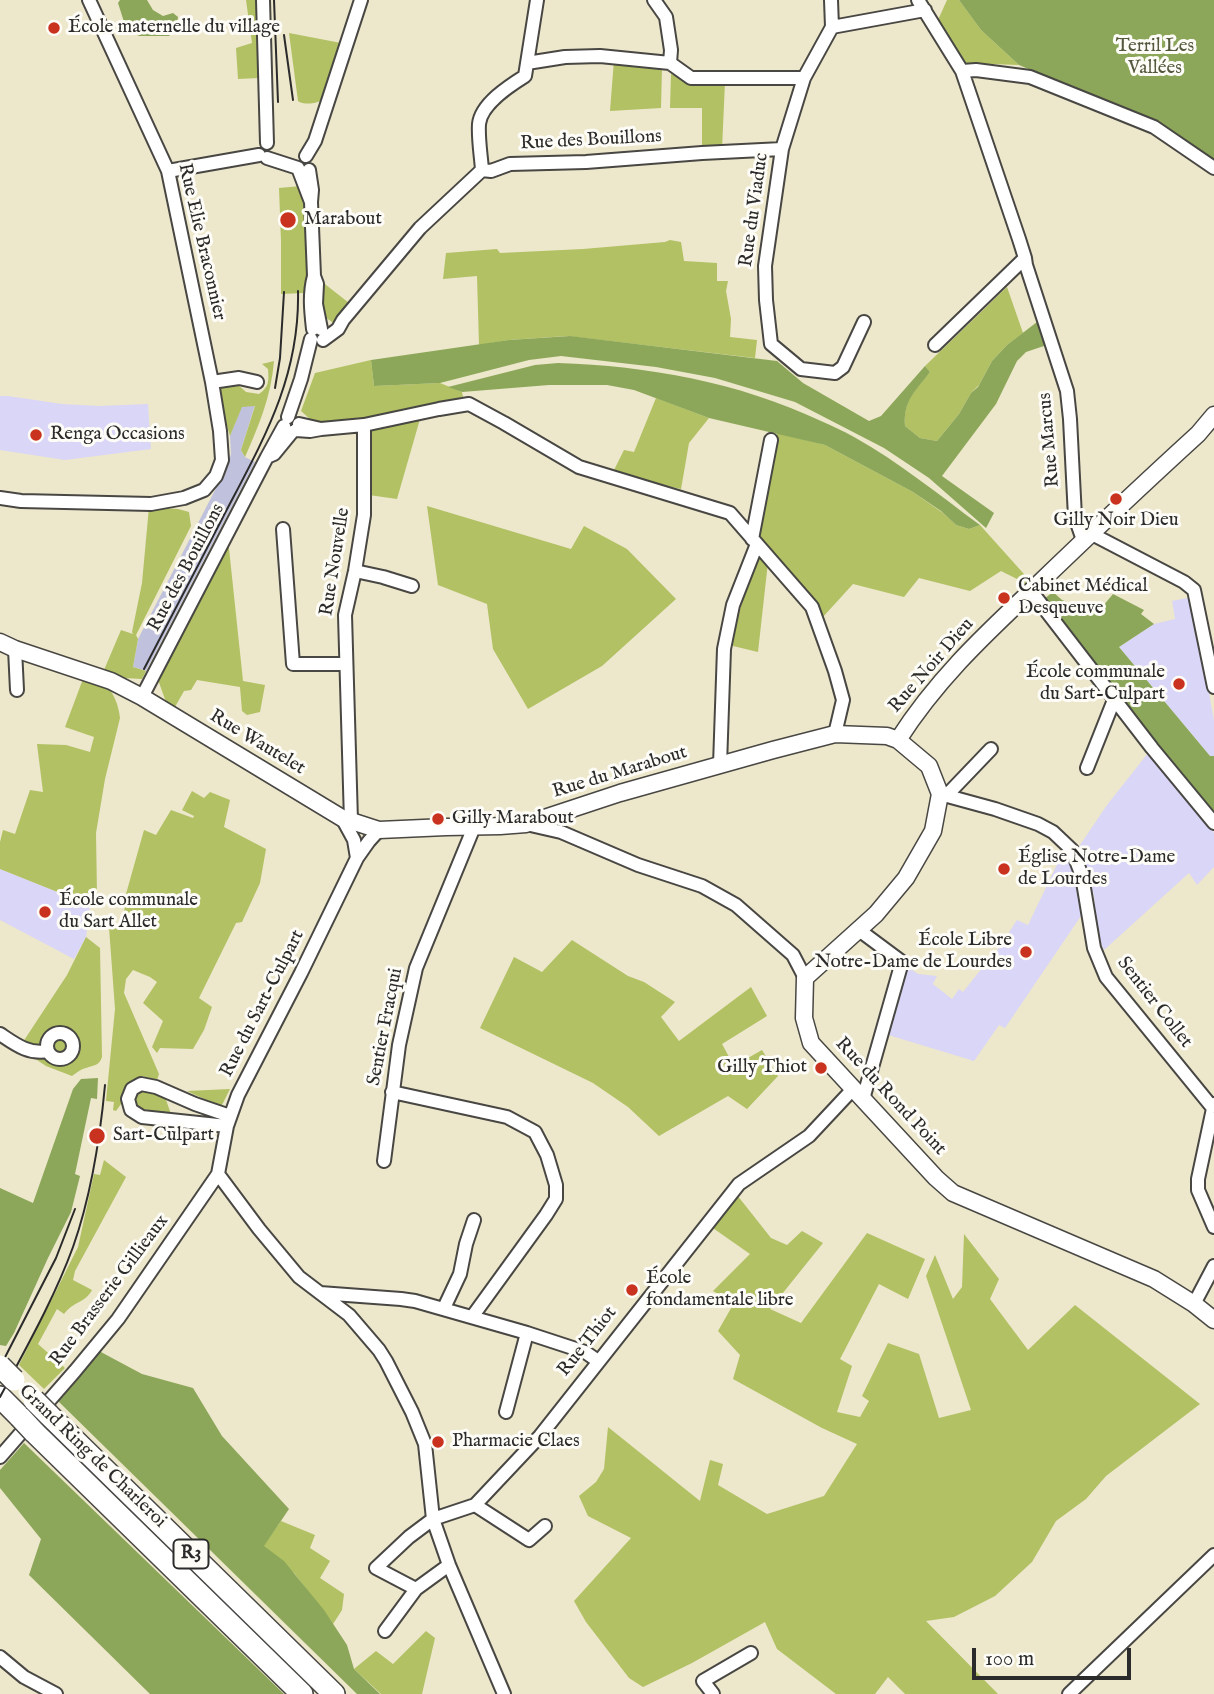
<!DOCTYPE html>
<html>
<head>
<meta charset="utf-8">
<style>
  body { margin:0 }
  #map { position:relative; width:1214px; height:1694px; overflow:hidden; background:#ede7cb; font-family:"IM FELL English",serif }
  canvas { display:block }
  .scale { position:absolute; left:972px; top:1648px; width:159px; height:32px; box-sizing:border-box; border:4px solid #2b2b2b; border-top:0; padding-left:9px; font-size:21px; line-height:24px; white-space:nowrap; color:#2b2b2b; -webkit-text-stroke:5px #fdfcf7; paint-order:stroke }
</style>
</head>
<body>
<div id="map">
<canvas width="1214" height="1694"></canvas>
<div class="scale">100 m</div>
</div>
<script>
const ctx = document.querySelector('canvas').getContext('2d');
ctx.lineJoin = 'round';
function paint(path, color) {
  ctx.fillStyle = color;
  ctx.fill(path, 'evenodd');
}
function strokePath(path, color, width, dash) {
  ctx.strokeStyle = color;
  ctx.lineWidth = width;
  ctx.lineCap = dash ? 'butt' : 'round';
  ctx.setLineDash(dash || []);
  ctx.stroke(path);
}
function label(font, color, halo, rows, align = 'center') {
  ctx.font = font + ' "IM FELL English",serif';
  ctx.lineWidth = 6;
  ctx.setLineDash([]);
  ctx.textBaseline = 'middle';
  ctx.strokeStyle = halo;
  ctx.fillStyle = color;
  for (const [text, x, y, turn = 0] of rows) {
    ctx.save();
    ctx.translate(x, y);
    ctx.rotate((+turn || 0) * Math.PI / 180);
    ctx.textAlign = isNaN(turn) ? turn : align;
    if (halo) ctx.strokeText(text, 0, 0);
    ctx.fillText(text, 0, 0);
    ctx.restore();
  }
}
paint(new Path2D(`
  M0 396H8L62 404 99 406 148 404 151 449 65 460 0 450Z
  M1192 597 1214 721V756H1210L1119 647 1154 624 1175 619 1172 601Z
  M1152 748 1214 833V867L1197 885 1189 873 1104 950 1097 937 1094 896 1078 848 1107 805Z
  M1064 850 1076 872 1083 913 1005 1028 999 1025 974 1061 885 1034 904 964 918 974 937 976 933 984 952 999 959 989 963 992 986 963H989L1017 920 1028 925Z
  M0 869 90 905 86 937 74 959 0 920Z`), '#dad6f7');
paint(new Path2D(`
  M255 405 241 450 245 457 255 462 146 671 133 667 138 639 227 467 231 454 230 436 242 406Z`), '#c0c2dd');
paint(new Path2D(`
  M246 0H257L259 78 238 79 236 48 252 43Z
  M947 0H959L981 30 1019 65 964 63 938 20Z
  M289 33 341 43 322 100C317 104 303 105 298 101Z
  M614 60 662 68 661 108 610 111Z
  M671 74 691 82H725L722 149 702 150V108H670Z
  M301 186 304 191 308 304H304V293L281 294V241L279 188Z
  M670 240 681 242 684 261 717 263V281H728L726 291 731 319 730 337 757 340 755 358 567 336 509 340 479 345 477 276 443 279 446 253 497 249 500 253 583 249 665 242Z
  M321 281 349 303 335 324 322 315Z
  M1007 287 1023 333 1007 345 992 361 979 385 971 393 959 414 937 441 920 438 905 426C903 400 915 391 930 372L925 366Z
  M371 360 374 386 440 383 462 392 463 397 367 420 324 424 310 419 301 411 315 373Z
  M274 361C271 397 259 425 245 457L241 450 255 406 242 407 230 436 217 392 220 386 237 384 246 392 259 394C269 387 269 381 268 369L262 364Z
  M656 398 709 418 689 443 681 489 612 474 624 450 634 452Z
  M420 419 397 499 369 495 372 429Z
  M777 433 825 445 913 492 943 513 956 525 969 529 980 525 1032 583 1026 588 1017 579 1001 571 970 591 919 578 904 597 853 584 822 618 760 542C755 510 770 465 777 433Z
  M427 506 571 549 584 526 627 549 676 599 602 666 528 709 493 649 487 604 438 585Z
  M149 507 178 509 189 512 191 526 136 635 138 639 133 667 146 671 142 679 124 678 104 670 121 630 133 634 132 632 142 583Z
  M228 539 243 681 265 685 260 712 247 715 242 711 240 687 197 680 191 690 184 691 175 707 166 702 157 677Z
  M762 555 768 562 758 652 733 646 732 635 754 565Z
  M83 679C89 680 96 681 101 683 113 688 119 706 120 718L105 779 96 833 97 895 90 891V905L0 869V842L3 830 15 834 30 790 43 792 37 744 66 745 90 752 94 737 65 727Z
  M192 791 204 798 210 792 230 800 224 827 266 849 260 883 242 922 236 923 199 998 212 1007 204 1030 193 1049 160 1048 157 1053 152 1047 163 1021 143 1003 157 982 150 977 133 970 126 979 124 993 159 1074 157 1080 142 1076 134 1080 127 1088 126 1097 116 1111 113 1110 114 1102 106 1101 115 1009 109 927 123 924 126 894 144 830 156 835 171 810 193 818 194 816 182 810Z
  M86 937 100 948 102 1057C99 1066 94 1065 86 1068 81 1069 76 1073 72 1076L46 1066 19 1048 67 975Z
  M572 940 628 976 644 982 675 1002 661 1017 679 1041 751 987 767 1016 722 1044 734 1066 762 1050 778 1076 747 1109 728 1096 659 1136 628 1107 593 1083 480 1028 514 957 542 972Z
  M141 1089 165 1097 171 1114 133 1107 134 1096Z
  M230 1089 221 1107 187 1091Z
  M104 1160 126 1177 75 1271 73 1280 92 1290C85 1303 74 1301 64 1314L57 1309 38 1344 65 1368 44 1389 19 1365 78 1247 94 1174 100 1175Z
  M737 1195 771 1238 787 1245 802 1231 823 1243 770 1309 801 1323 867 1233 925 1259 908 1299 879 1284 840 1359 852 1366 837 1412 860 1417 869 1401 862 1396 888 1343 919 1354 939 1418 971 1410 926 1276 935 1255 953 1299 962 1287 964 1234 999 1279 990 1299 1028 1350 1075 1305 1200 1404 1106 1476 1086 1499 1056 1521 1032 1562 995 1596 954 1617 926 1621 998 1694H905L888 1677 875 1694H836L777 1649 765 1622 692 1663 643 1687 629 1678 586 1622 574 1601 631 1538 588 1516 579 1496 596 1482 604 1469 608 1427 700 1501 710 1460 723 1464 718 1485 767 1514 824 1496 857 1444 822 1428 733 1379 740 1355 718 1331 734 1303 713 1291 750 1254 710 1226Z
  M281 1521 315 1535 310 1548 330 1561 320 1578 344 1594 342 1610 333 1624 295 1574 263 1546Z
  M426 1631 435 1638 422 1694H381L354 1669 376 1651 393 1664Z`), '#b1c163');
paint(new Path2D(`
  M120 0H147L153 10 163 16 173 13 178 17 176 29 169 36H139L125 25 118 3Z
  M959 0H1214V163L1151 121 1019 65 981 30Z
  M1037 322 1047 345 1026 352 1017 361 996 404 942 476 994 513 986 528 929 478 884 448 795 402 715 378 656 367 561 356 529 360 440 383 374 386 371 360 509 340 570 336 777 361 803 383 869 421 881 416 925 366 930 372C916 391 903 400 905 426L920 438 937 441 959 414 971 393 978 387 992 361 1007 345Z
  M558 363C648 366 738 382 821 421 832 426 844 431 854 437 899 462 939 495 980 525L969 529 956 525 941 511 913 492 825 445 709 418 634 390 607 385H549L462 392 448 387 535 365Z
  M1053 592 1062 600 1097 613 1113 594 1144 610 1141 614 1154 624 1119 647 1210 756H1214V820L1044 599Z
  M98 1078 97 1099 91 1098 75 1174 80 1176 71 1212 48 1258 14 1333 6 1346 0 1345V1188L33 1203 73 1089 81 1079Z
  M99 1351 142 1374 193 1388 222 1436 289 1509 264 1546 284 1561 324 1610 347 1645 354 1669 380 1694H357L58 1401Z
  M24 1443 284 1694H150L29 1575 41 1539 0 1488V1470Z`), '#8ca759');
const street = new Path2D(`
  M263 0 267 143
  M654 0 666 17 671 50 670 63
  M831 0 832 27 804 78 782 149 765 266 766 300 771 344 801 369 835 373 843 367 864 322
  M918 0 962 71 1019 239 1025 258 1026 265 1067 391 1070 419 1075 517 1083 540
  M832 27 925 10
  M527 63 565 57 600 56 670 63 691 78H804
  M962 71 976 70 1030 77 1154 127 1214 168
  M306 156 315 141 361 0
  M267 158 298 168 311 202 312 190 309 170
  M482 170C481 155 478 139 479 124 481 104 509 86 525 76L537 0
  M168 171 259 155
  M311 202 314 276
  M313 329C311 311 309 294 314 276L317 284 316 304 321 329
  M323 340 338 329 343 320 420 228 482 170 491 171 510 164 586 162 702 153 782 149
  M935 345 1025 258
  M212 382 239 378 257 382
  M288 417 301 379 311 339
  M284 426 267 457 274 454 292 432
  M321 429 364 425 439 409 469 404 504 423 579 467 730 513 812 607 835 671 843 700 835 734
  M296 430 310 431 321 429 299 424
  M0 498 21 501 151 504 184 498 204 490 216 476 222 460 220 431 212 382 168 171 89 0
  M283 529 293 664H346
  M1090 533 1184 582 1194 590 1214 687
  M752 539 771 440
  M355 571 383 577 412 586
  M1031 591 1152 748 1214 823
  M15 649 17 690
  M142 697 267 457
  M720 765 724 649 733 605 757 544
  M1087 768 1114 700
  M940 794 995 809 1038 824 1053 832 1072 850 1082 876 1094 948 1106 977 1212 1107
  M946 796 991 749
  M342 818 354 840 357 858
  M351 821 345 615 355 571 364 515V425
  M526 824 561 832 638 865 702 886 736 905 793 955 805 978
  M859 930 902 962 863 1099
  M47 1046a13 13 0 1 1 26 0a13 13 0 1 1-26 0Z
  M0 1034C15 1044 29 1055 48 1051
  M392 1092 507 1117 535 1132 547 1155 556 1185V1199L546 1215 472 1317
  M1214 1104 1198 1179V1190L1214 1227
  M227 1126 142 1117 131 1110 128 1099 132 1089 141 1084 156 1087 195 1104 230 1116
  M384 1161 399 1045 416 968 474 827
  M218 1174 259 1229 299 1277 349 1315 379 1350 386 1361 412 1412 425 1444 433 1519 449 1565 504 1694
  M320 1293 401 1299 415 1301 527 1333 585 1352 598 1361
  M1194 1304 1214 1266
  M444 1308 460 1274 466 1244 474 1220
  M506 1412 527 1333
  M0 1457 75 1371 118 1319 218 1174 227 1126 238 1095 301 973 357 858 369 841 379 830
  M475 1505 529 1540 545 1526
  M416 1589 376 1568 409 1537 433 1519 475 1505 540 1436 739 1184 809 1136 853 1089
  M385 1631 416 1589 449 1565
  M0 1657 24 1677 56 1694
  M713 1694 703 1681 751 1653
  M1069 1694 1214 1555`);
const secondary = new Path2D(`
  M0 642 15 649 111 681 142 697 342 818 379 830 446 827 500 826 526 824 620 793 773 750 835 734 887 736 898 740 929 766 940 794 933 831 906 878 876 914 805 978 804 1018 811 1043 936 1178 953 1193 1154 1279 1194 1304 1214 1320
  M898 740C935 682 980 639 1030 592 1085 539 1141 486 1198 434L1214 415`);
const highway = new Path2D(`
  M0 1397 20 1417
  M49 1415 334 1694
  M34 1432 302 1694`);
strokePath(street, '#484743', 16);
strokePath(secondary, '#484743', 19);
strokePath(highway, '#484743', 24);
strokePath(street, '#fff', 12);
strokePath(secondary, '#fff', 16);
strokePath(highway, '#fff', 21);
strokePath(new Path2D(`
  M274 0 278 102
  M284 35 293 100
  M275 388 280 358 284 292
  M144 669C170 619 197 568 223 517 262 442 300 379 298 291
  M0 1367 56 1258 75 1209
  M0 1397C26 1348 54 1299 73 1247 91 1196 100 1139 105 1085`), '#2b2b2b', 2);
const highwayBridge = new Path2D(`
  M0 1366 14 1380
  M34 1400 49 1415
  M20 1417 34 1432`);
strokePath(highwayBridge, '#484743', 24, []);
strokePath(highwayBridge, '#fff', 21);
for (const [x, y, r, color] of [
  [54,28,7,"#c8321e"],
  [288,220,9,"#c8321e"],
  [36,435,7,"#c8321e"],
  [1116,499,7,"#c8321e"],
  [1004,598,7,"#c8321e"],
  [1179,684,7,"#c8321e"],
  [438,819,7,"#c8321e"],
  [1004,869,7,"#c8321e"],
  [45,912,7,"#c8321e"],
  [1026,952,7,"#c8321e"],
  [821,1068,7,"#c8321e"],
  [97,1136,9,"#c8321e"],
  [632,1290,7,"#c8321e"],
  [438,1442,7,"#c8321e"]
]) {
  const dot = new Path2D();
  dot.arc(x, y, r, 0, 2 * Math.PI);
  ctx.fillStyle = color;
  ctx.fill(dot);
  strokePath(dot, '#fdfcf7', 2.5);
}
for (const [x, y, w] of [
  [191,1554,35]
]) {
  const box = new Path2D();
  box.roundRect(x - w / 2, y - 14.5, w, 29, 5);
  ctx.fillStyle = '#fdfcf7';
  ctx.fill(box);
  strokePath(box, '#2b2b2b', 2);
}
label('bold 18px', '#2b2b2b', null, [
  ["R3",191,1554]
]);
label('19px', '#2b2b2b', '#fdfcf7', [
  ["École maternelle du village",68,28],
  ["Marabout",304,220],
  ["Renga Occasions",50,435],
  ["Gilly Noir Dieu",1116,521,"center"],
  ["Cabinet Médical",1018,587],
  ["Desqueuve",1018,609],
  ["École communale",1165,673,"right"],
  ["du Sart-Culpart",1165,695,"right"],
  ["Gilly Marabout",452,819],
  ["Église Notre-Dame",1018,858],
  ["de Lourdes",1018,880],
  ["École communale",59,901],
  ["du Sart Allet",59,923],
  ["École Libre",1012,941,"right"],
  ["Notre-Dame de Lourdes",1012,963,"right"],
  ["Gilly Thiot",807,1068,"right"],
  ["Sart-Culpart",113,1136],
  ["École",646,1279],
  ["fondamentale libre",646,1301],
  ["Pharmacie Claes",452,1442]
], 'left');
label('19px', '#53583c', '#fdfcf7', [
  ["Terril Les",1155,47],
  ["Vallées",1155,69]
]);
label('19px', '#2b2b2b', '#fdfcf7', [
  ["Rue des Bouillons",591,141,-3],
  ["Rue du Viaduc",755,210,-82],
  ["Rue Elie Braconnier",201,242,77],
  ["Rue Marcus",1050,440,-95],
  ["Rue Nouvelle",336,562,-81],
  ["Rue des Bouillons",187,568,-62],
  ["Rue Noir Dieu",932,666,-49],
  ["Rue Wautelet",257,743,31],
  ["Rue du Marabout",620,773,-17],
  ["Sentier Collet",1154,1003,52],
  ["Rue du Sart-Culpart",263,1004,-63],
  ["Sentier Fracqui",386,1027,-79],
  ["Rue du Rond Point",890,1097,47],
  ["Rue Brasserie Gillieaux",110,1291,-53],
  ["Rue Thiot",588,1342,-52],
  ["Grand Ring de Charleroi",92,1457,44]
]);
</script>
</body>
</html>
